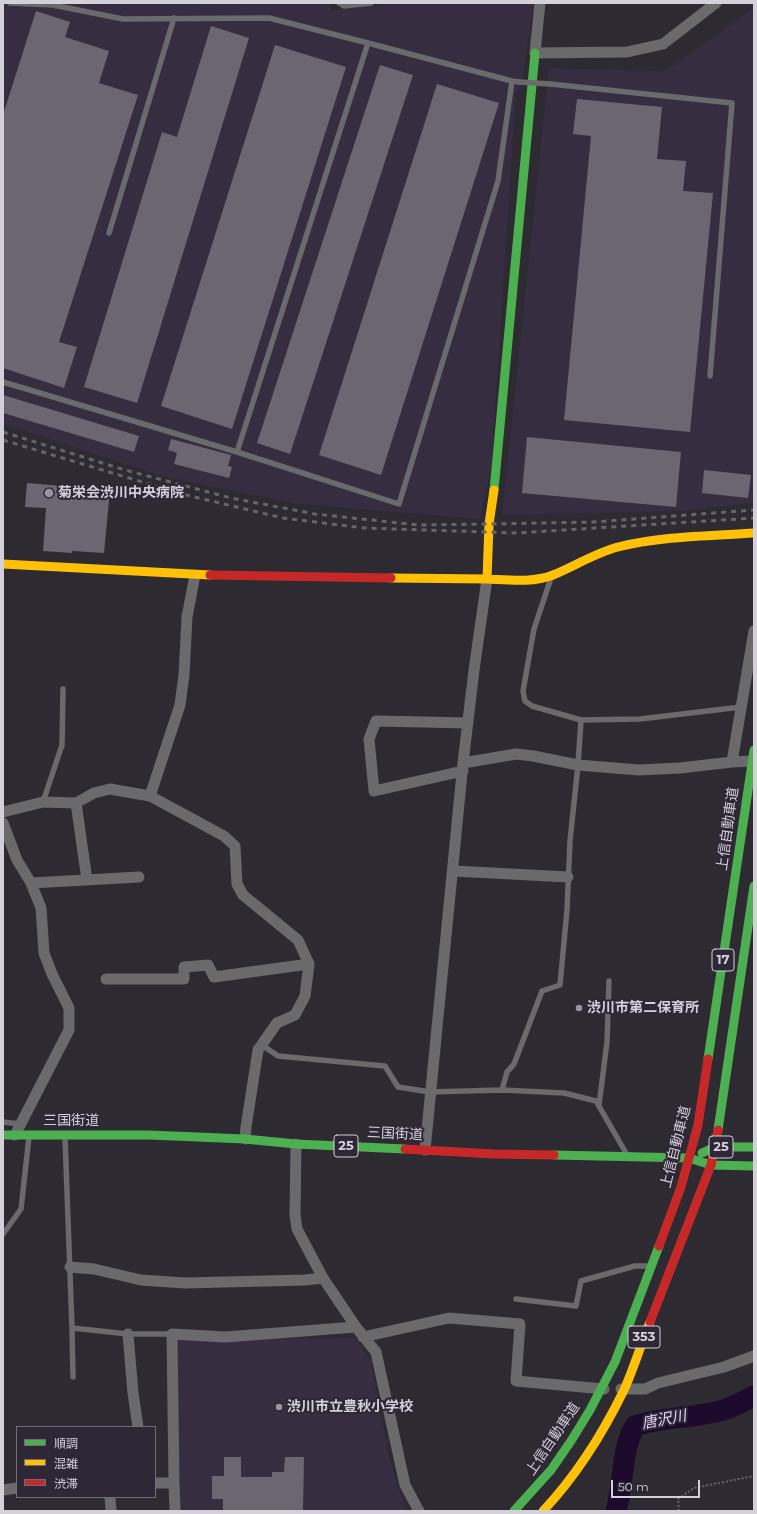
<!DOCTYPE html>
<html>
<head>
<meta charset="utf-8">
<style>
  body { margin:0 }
  #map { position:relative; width:757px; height:1514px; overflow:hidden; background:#2e2a32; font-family:Montserrat,"Noto Sans JP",sans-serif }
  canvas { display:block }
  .frame { position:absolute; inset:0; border:4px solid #d4d0da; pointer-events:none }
  .legend { position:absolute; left:16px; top:1426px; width:140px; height:72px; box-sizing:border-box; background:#2d2736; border:1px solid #706b78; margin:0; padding:5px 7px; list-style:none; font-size:12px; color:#d4d0da }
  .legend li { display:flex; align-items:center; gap:8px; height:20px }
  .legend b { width:20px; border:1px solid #706b78 }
  .scale { position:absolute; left:611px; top:1480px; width:89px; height:18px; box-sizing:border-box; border:2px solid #d4d0da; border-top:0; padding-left:5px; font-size:12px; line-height:14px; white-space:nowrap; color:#d4d0da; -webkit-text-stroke:3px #2d2736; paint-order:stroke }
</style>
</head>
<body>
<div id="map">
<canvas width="757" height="1514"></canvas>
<div class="frame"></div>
<ul class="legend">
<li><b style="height:5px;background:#4caf50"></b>順調</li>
<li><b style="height:5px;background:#ffc107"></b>混雑</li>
<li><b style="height:5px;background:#c62828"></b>渋滞</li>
</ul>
<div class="scale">50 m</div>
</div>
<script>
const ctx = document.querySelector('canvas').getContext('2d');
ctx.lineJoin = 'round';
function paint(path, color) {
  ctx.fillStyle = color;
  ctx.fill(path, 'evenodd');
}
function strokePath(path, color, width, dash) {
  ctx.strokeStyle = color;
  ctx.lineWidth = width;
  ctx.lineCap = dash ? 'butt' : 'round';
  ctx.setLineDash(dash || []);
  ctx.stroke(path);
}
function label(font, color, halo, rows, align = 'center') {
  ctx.font = font + ' Montserrat,"Noto Sans JP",sans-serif';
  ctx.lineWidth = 4;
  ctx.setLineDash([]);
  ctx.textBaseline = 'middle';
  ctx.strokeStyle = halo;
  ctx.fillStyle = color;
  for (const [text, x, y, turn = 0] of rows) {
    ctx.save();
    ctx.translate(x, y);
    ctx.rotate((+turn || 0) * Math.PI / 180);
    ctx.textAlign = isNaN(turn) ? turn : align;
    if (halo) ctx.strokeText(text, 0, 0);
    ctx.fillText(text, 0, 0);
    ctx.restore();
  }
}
paint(new Path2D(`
  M3 3H331V11L394 3H534L521 89 516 91 491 469 480 519 300 504 166 477 3 424Z
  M754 8V503L679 511 502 515 549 68 666 71Z
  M355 1338 371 1361 388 1454 397 1483 407 1511H180L176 1342 180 1339Z`), '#362d41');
strokePath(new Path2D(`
  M616 1511C624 1485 621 1449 635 1426 663 1416 694 1419 723 1410 734 1407 744 1401 754 1396`), '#1b0a2b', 21);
paint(new Path2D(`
  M36 11 70 22 65 37 109 51 99 83 138 95 59 342 77 347 64 388 3 368V115Z
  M211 26 249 38 137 403 84 387 162 132 177 137Z
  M275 45 346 67 232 429 161 406Z
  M380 65 413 75 290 454 257 443Z
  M437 84 499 103 381 475 319 455Z
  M577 99 662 107 657 159 686 161 683 191 713 193 690 432 564 420 591 136 573 134Z
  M3 395 139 436 134 452 3 413Z
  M527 437 681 452 676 507 522 493Z
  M171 439 231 455 228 466 232 467 229 478 174 464 177 453 168 450Z
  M704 470 751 475 748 498 702 493Z
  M27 483 110 490 104 553 72 551V553L43 551 46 508 25 507Z
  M224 1457H241V1477H272V1472H284L285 1457H304L303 1511H223V1499H212V1476H224Z`), '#6c6672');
strokePath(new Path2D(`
  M679 1511 678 1499 694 1488 754 1476`), '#666469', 2, [2, 2]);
strokePath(new Path2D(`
  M10 3 53 5 123 19 269 18 368 43
  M339 3 344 6 371 3
  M550 84 732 103 710 376
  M109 233 174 18
  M3 382 237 452 399 504 498 181 512 81 519 82
  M237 452 368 43 512 81
  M551 578 534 629 523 691 525 701 532 706 581 720 640 719 741 707
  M43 802 62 745 63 689
  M262 1045 278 1056 385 1066 398 1087 430 1092 502 1090 507 1072 514 1064 542 991 560 985 567 910 570 841 578 765 581 720
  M502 1090 564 1093 596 1101 626 1153
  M599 1105 607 1042 609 981
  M3 1122 20 1124
  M65 1137 72 1328 73 1377
  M3 1234 21 1209 29 1137
  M516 1299 576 1306 581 1281 635 1266H647
  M72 1328 128 1334H172`), '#6a696c', 5.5);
strokePath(new Path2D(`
  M540 3 535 53 627 52 663 44 716 3
  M732 762 754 631
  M463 763 516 754 533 756 578 765 639 770 680 768 732 762 754 761
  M463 771 374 791 369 739 376 721 468 723
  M150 796 180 705 184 675 187 617 195 575
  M76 803 87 880
  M3 812 43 802 76 803 94 793 110 789 150 796 224 836 235 846 237 884 243 895 298 940 309 964 305 996 295 1015 277 1023 258 1050 246 1127 245 1139
  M3 823 17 860 31 883 41 908 44 953 52 974 69 1008V1030L15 1135
  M454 871 568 877
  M31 883 139 877
  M106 979H184V967L208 965 214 977 309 964
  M296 1144 295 1215 297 1229 323 1278 356 1327 376 1352 405 1485 419 1511
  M425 1150 463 763 474 670 487 579
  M70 1267 94 1269 141 1280 185 1283 305 1280 323 1278
  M128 1334 133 1393 138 1427
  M363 1337 449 1318 520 1324 516 1381 604 1389
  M621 1389H645L658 1383 724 1367 754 1356
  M155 1483H174L172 1334 225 1337 356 1327
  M174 1483 175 1511
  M3 1490 17 1488
  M110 1497 111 1511`), '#6a696c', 11);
strokePath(new Path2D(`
  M494 490 535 53
  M708 1059 754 750
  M718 1130 754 886
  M3 1135H149L245 1139 296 1144 405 1149
  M702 1153 715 1147H754
  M554 1155 689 1158 711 1165 754 1166
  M514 1511 551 1470 571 1441 590 1410 615 1362 659 1246`), '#4caf50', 9);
strokePath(new Path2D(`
  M3 564 210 575
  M391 578 487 579 489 524 494 490
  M487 579C509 580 533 583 553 575 575 566 595 553 618 547 662 536 709 536 754 533
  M543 1511C576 1476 603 1433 624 1390 634 1368 641 1344 650 1322`), '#ffc107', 9);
strokePath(new Path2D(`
  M210 575 391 578
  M405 1149 494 1154 554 1155
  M659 1246 681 1187 698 1125 708 1059
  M650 1322 711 1165 718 1130`), '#c62828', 9);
strokePath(new Path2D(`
  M3 432 125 470 231 498 315 514 418 525 489 524 594 522 754 510
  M3 440 182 494 283 518 364 528 516 533 754 518`), '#656469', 3, [5, 5]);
strokePath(new Path2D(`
  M519 82 550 84`), '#6a696c', 5.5);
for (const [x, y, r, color] of [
  [49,493,5,"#9a969f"],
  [579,1008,4,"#9a969f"],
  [279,1407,4,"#9a969f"]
]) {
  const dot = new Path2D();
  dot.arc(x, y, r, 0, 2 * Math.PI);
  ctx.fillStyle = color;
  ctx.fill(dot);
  strokePath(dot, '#2d2736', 1.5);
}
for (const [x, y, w] of [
  [723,960,22],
  [346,1146,24],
  [721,1147,24],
  [644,1337,32]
]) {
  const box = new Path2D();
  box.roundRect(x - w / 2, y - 11, w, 22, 3);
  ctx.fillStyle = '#2d2736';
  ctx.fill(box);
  strokePath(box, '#d4d0da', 1);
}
label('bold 13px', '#d4d0da', null, [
  ["17",723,960],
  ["25",346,1146],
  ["25",721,1147],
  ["353",644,1337]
]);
label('bold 14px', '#d4d0da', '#2d2736', [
  ["菊栄会渋川中央病院",58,493],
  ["渋川市第二保育所",587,1008],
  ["渋川市立豊秋小学校",287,1407]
], 'left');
label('14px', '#d4d0da', '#2d2736', [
  ["上信自動車道",728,829,-82],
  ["三国街道",71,1121],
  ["三国街道",395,1134,3],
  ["上信自動車道",676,1147,-76],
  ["上信自動車道",553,1439,-56]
]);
label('italic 15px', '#e6d4fe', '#2d2736', [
  ["唐沢川",664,1420,-11]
]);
</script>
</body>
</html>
